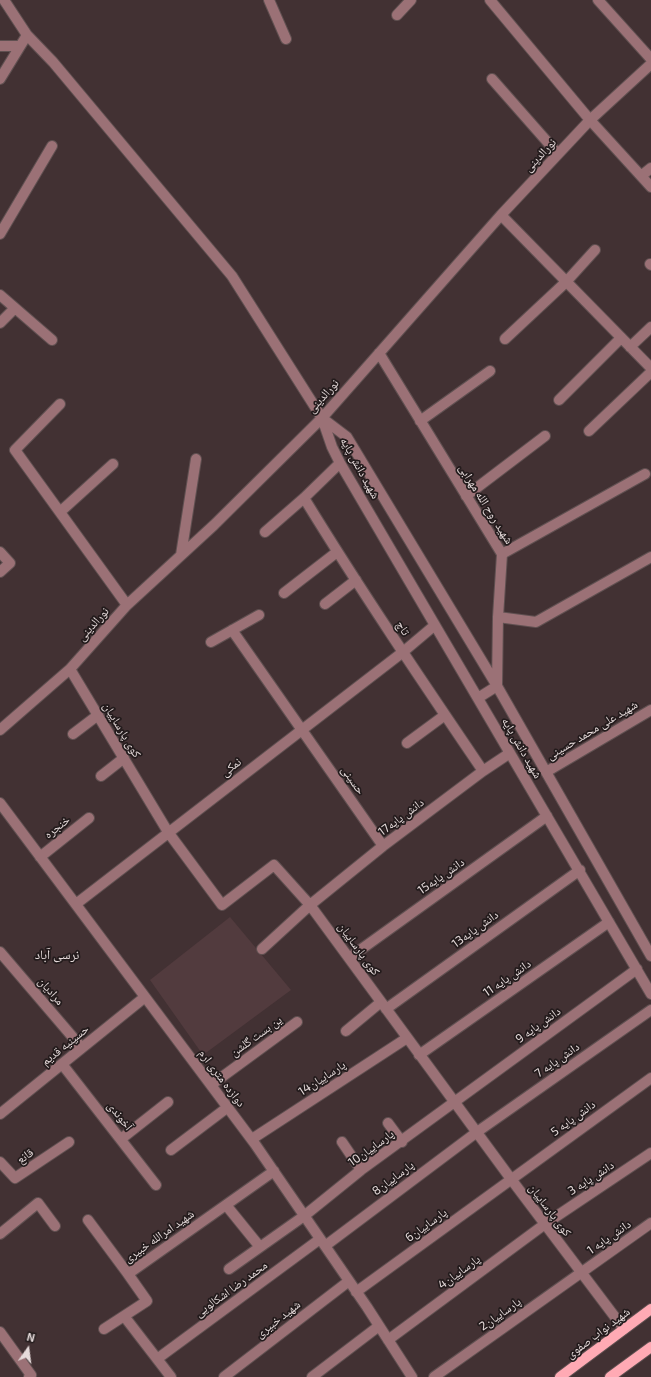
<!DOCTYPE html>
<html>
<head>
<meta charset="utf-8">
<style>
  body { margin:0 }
  #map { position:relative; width:651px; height:1377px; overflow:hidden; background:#423133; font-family:"Exo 2",sans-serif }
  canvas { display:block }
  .north { position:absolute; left:8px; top:1329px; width:40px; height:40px; -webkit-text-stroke:3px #231b1c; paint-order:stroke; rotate:14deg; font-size:11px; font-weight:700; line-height:16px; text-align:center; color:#e6dbdb }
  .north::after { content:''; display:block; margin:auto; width:14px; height:18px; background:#e6dbdb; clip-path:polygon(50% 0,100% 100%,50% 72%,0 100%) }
</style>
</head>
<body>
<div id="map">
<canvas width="651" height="1377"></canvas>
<div class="north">N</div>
</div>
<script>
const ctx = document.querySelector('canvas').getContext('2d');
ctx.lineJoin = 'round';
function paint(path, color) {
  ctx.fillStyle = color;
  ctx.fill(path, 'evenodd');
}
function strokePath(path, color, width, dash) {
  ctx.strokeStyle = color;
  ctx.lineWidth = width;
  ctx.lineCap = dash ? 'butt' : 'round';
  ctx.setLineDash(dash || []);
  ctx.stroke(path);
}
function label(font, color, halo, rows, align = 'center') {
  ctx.font = font + ' "Exo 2","Noto Naskh Arabic",sans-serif';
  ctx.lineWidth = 3.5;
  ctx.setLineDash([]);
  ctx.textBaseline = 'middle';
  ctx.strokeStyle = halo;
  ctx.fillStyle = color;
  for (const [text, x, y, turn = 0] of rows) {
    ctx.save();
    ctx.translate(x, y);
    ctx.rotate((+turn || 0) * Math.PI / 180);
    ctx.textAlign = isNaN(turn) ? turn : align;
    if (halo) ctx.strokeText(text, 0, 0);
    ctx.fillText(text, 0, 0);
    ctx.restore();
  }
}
paint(new Path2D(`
  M230 917 291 990 203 1055 150 980Z`), '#523b3e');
const minor = new Path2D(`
  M4 0 27 35 53 62 232 276 322 418 332 447 340 463 651 994
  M269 0 286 39
  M490 0 590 120 651 187
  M598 0 651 59
  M397 15 411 0
  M0 46H20
  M0 79 27 35
  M492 79 558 154
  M641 176 651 168
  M501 215 651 368
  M0 234 52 146
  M650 264 651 265
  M0 295 52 340
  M0 323 15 308
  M505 339 566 282 595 250
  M630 347 651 327
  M379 353 502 554 498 617 497 686 478 698
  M559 400 621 338
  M60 404 15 450 127 605
  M322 418 347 437 497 686 651 956
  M420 421 490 371
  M589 431 651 372
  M466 496 545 436
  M304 498C361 591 422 681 483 771
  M60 512 113 464
  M265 532 304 498 340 463
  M0 552 10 563 0 572
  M502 554 645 474
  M181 555 196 459
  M284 593 337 552
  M325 604 356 580
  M498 617 536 622 651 557
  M232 630 383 846
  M211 642 259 615
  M70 669 168 832 222 905 274 865 310 905 511 1179 624 1329
  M0 730 70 669 127 605 214 525 322 418 501 215 590 120 651 64
  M73 734 98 715
  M407 743 445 715
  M546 772 651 710
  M101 776 124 758
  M0 803 255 1144 367 1307 412 1377
  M40 857 89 818
  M76 904 403 652 435 625
  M262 949 310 905 383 846 483 771 510 753
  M0 952 82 1048
  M349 958 547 816
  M386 1009 580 870
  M346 1031 381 1002
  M419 1055 609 922
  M62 1064 156 1185
  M211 1085 297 1022
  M0 1114 145 997
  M388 1123 402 1142
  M121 1139 168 1102
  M252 1139 407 1038
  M342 1142 361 1170
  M171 1150 228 1107
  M0 1162 15 1178 69 1142
  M226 1205 260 1247
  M88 1220 128 1274
  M0 1234 38 1203 55 1226
  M325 1246 477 1132 651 1010
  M229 1269 304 1216 361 1170 637 969
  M356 1292 651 1078
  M124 1316 171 1377
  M104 1329 147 1301 128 1274 274 1171
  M0 1332 31 1375 29 1377
  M388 1340 545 1224 651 1153
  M157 1359 320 1239
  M224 1377 349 1281
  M312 1377 379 1326
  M434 1377 651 1223`);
const major = new Path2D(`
  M560 1377 651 1309
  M610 1377 651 1347`);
strokePath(minor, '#605051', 12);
strokePath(major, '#605051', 12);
strokePath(minor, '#9b7176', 10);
strokePath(major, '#ffaab4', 10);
label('12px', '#e6dbdb', '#231b1c', [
  ["نورالدینی",540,155,-47],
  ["نورالدینی",323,396,-48],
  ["شهید دانش پایه",360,468,61],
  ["شهید روح الله مهرابی",486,504,58],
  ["نورالدینی",93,624,-48],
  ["تاچ",403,628,57],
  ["کوی پارساییان",122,730,59],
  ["شهید علی محمد حسینی",592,730,-31],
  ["شهید دانش پایه",522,748,60],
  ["نمکی",231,767,-38],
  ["حسینی",353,780,55],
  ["دانش پایه17",401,817,-37],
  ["خنجره",57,827,-38],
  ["دانش پایه15",441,876,-35],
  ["دانش پایه13",475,929,-36],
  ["کوی پارساییان",359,949,54],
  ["دانش پایه 11",507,978,-35],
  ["مرادیان",51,991,49],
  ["دانش پایه 9",538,1025,-36],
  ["ین بست گلشن",256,1036,-36],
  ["حسینیه قدیم",65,1045,-39],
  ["دانش پایه 7",557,1060,-35],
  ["دوازده متری ارم",222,1078,53],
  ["پارساییان14",322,1078,-33],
  ["آخوندی",120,1116,52],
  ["دانش پایه 5",573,1118,-36],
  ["پارساییان10",371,1148,-36],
  ["قانع",25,1156,-34],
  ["پارساییان8",393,1178,-37],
  ["دانش پایه 3",591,1178,-33],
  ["کوی پارساییان",550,1210,53],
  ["پارساییان6",426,1225,-36],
  ["شهید امرالله خبیری",159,1236,-35],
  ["دانش پایه 1",609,1237,-35],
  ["پارساییان4",459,1272,-36],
  ["محمد رضا اشکالویی",231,1289,-36],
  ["پارساییان2",500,1314,-35],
  ["شهید خبیری",278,1319,-38],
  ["شهید نواب صفوی",598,1333,-37]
]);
label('13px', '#e6dbdb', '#231b1c', [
  ["نرسی آباد",57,955]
]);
</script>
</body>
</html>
